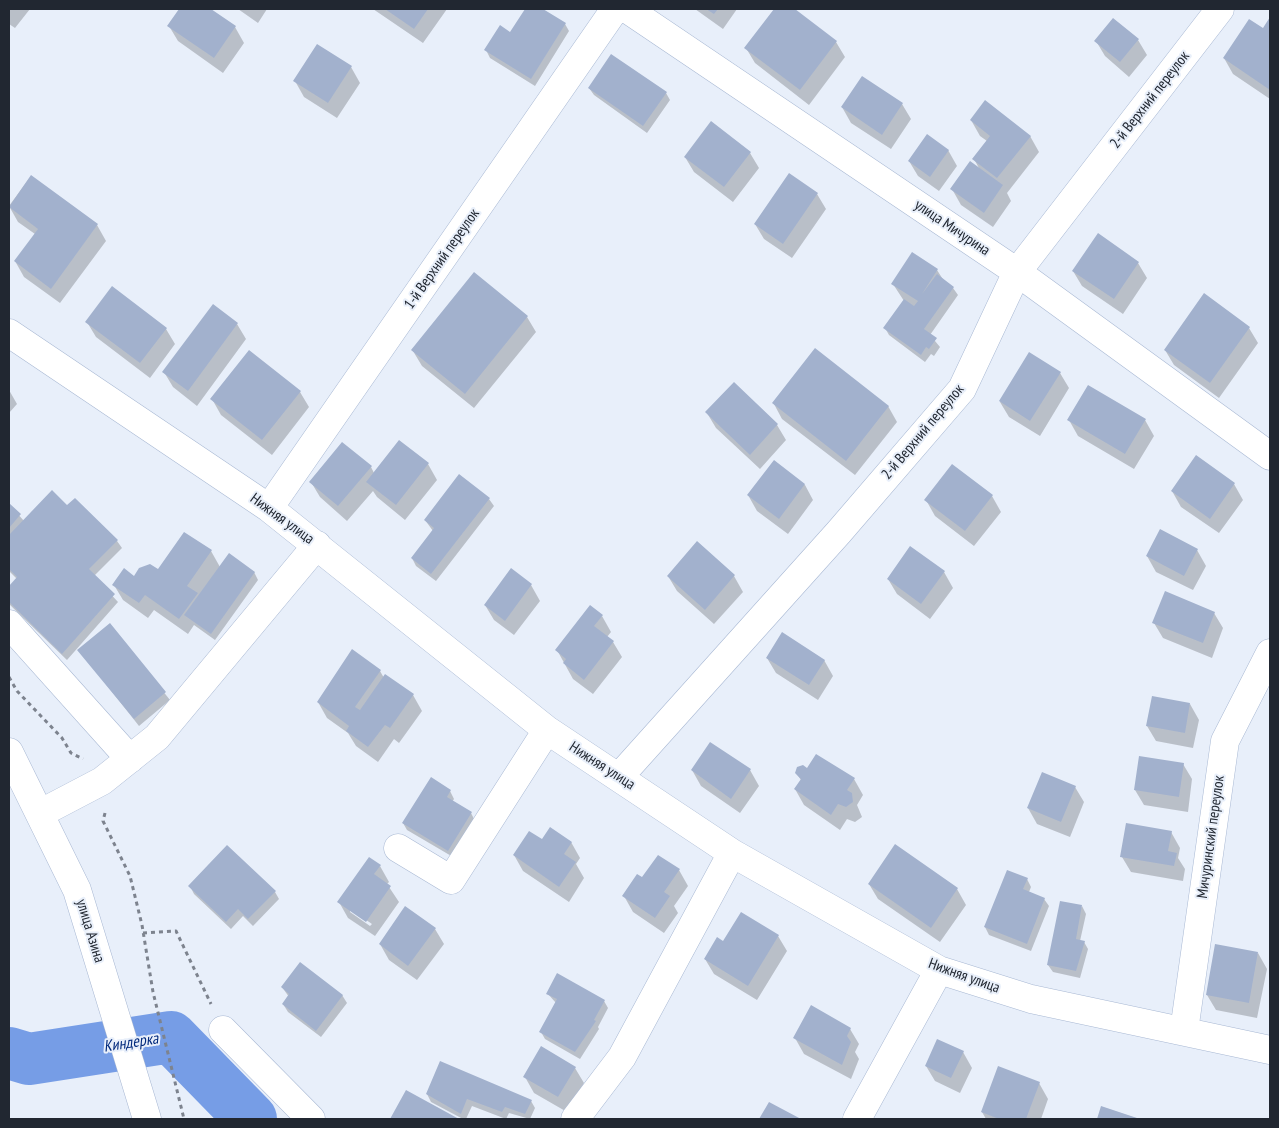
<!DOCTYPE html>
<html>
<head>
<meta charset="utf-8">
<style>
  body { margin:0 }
  #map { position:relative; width:1279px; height:1128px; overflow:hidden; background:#e8effa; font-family:"PT Sans Narrow",sans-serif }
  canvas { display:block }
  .frame { position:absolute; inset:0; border:10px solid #212731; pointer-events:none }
</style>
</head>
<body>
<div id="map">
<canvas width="1279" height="1128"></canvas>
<div class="frame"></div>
</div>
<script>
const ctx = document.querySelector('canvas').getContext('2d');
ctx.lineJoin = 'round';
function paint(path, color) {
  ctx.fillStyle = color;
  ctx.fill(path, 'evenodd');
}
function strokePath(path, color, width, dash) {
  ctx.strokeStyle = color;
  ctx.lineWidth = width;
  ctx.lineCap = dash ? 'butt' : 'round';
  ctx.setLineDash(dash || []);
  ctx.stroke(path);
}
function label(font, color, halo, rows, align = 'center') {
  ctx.font = font + ' "PT Sans Narrow",sans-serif';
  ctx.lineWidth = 4;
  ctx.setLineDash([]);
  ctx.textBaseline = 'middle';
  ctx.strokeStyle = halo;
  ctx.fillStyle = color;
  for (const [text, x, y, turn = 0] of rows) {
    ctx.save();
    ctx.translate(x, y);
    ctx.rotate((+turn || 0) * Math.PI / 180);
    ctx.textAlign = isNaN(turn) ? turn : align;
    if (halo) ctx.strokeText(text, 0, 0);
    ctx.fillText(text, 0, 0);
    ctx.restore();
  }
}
paint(new Path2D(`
  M9 9H30L15 28 9 24Z
  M181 9H209L235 27 244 43 223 73 178 41 169 26Z
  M238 9H267L258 23Z
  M373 9H447L423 43Z
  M526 9H541L565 24 569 31 535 86 490 58 486 50 511 33Z
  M695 9H737L723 29Z
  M775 9H793L836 42 845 57 809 105 755 63 746 48Z
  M1270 19V99L1233 74 1224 58 1263 30Z
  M1138 40 1147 55 1129 77 1105 56 1096 41Z
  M351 67 360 83 337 118 304 97 295 81Z
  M589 88 666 93 670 100 647 133 594 95Z
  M902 104 911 119 891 149 851 123 842 107Z
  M971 120 1030 136 1039 152 1007 193 1011 201 993 227 961 205 952 189 980 170 974 159 987 141 980 136Z
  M948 150 957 166 939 191 918 176 909 161Z
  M750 153 759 168 733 202 694 172 685 157Z
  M31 176 97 225 106 241 60 303 24 277 15 261 35 234 18 222 9 206Z
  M817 194 826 209 792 258 764 239 755 224Z
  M1138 263 1147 278 1123 314 1082 286 1073 271Z
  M937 270 944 281 953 288 958 295 930 335 940 347 934 356 931 354 925 362 889 335 885 328 904 301 893 284Z
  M527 317 536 332 474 408 422 366 413 351Z
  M87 322 166 329 175 344 150 378 96 337Z
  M237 324 246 339 197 406 173 387 164 372Z
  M1249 328 1258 343 1219 398 1174 365 1165 350Z
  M1060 373 1069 388 1040 436 1009 417 1000 402Z
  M734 384 777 425 786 440 760 469 716 428 707 413Z
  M9 390 17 404 9 413Z
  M300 392 309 407 272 455 221 415 212 399Z
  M774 404 888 406 897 422 855 475 782 419Z
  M1069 420H1145L1154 436 1134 469 1078 436Z
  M774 461 805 485 813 500 788 534 757 511 748 495Z
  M428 464 437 480 405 520 377 497 373 491 347 521 320 497 311 482 371 467 374 473Z
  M1234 484 1243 500 1219 533 1181 507 1172 491Z
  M992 496 1001 512 974 546 935 516 926 500Z
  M75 499 117 541 122 548 94 576 118 602 67 660 9 604V587L17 579 9 571V504L24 521 67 507Z
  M489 499 494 506 436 581 416 566 412 558 433 531 425 520Z
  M697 543 734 576 743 592 714 624 677 591 668 576Z
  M1197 550 1206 566 1193 590 1156 572 1147 556Z
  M211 551 220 567 254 572 258 580 215 640 194 625 188 634 154 610 148 618 123 600 114 585Z
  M511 570 531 585 540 601 514 635 494 620 485 605Z
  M944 572 953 588 930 619 897 594 888 579Z
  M1214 613 1223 628 1212 658 1163 638 1154 623Z
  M602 616 611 632 607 637 613 642 622 657 593 694 573 679 557 650Z
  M110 625 170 700 139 726 79 650Z
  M353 651 380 671 384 678 386 676 413 695 422 711 399 743 394 739 378 762 356 746 348 733 327 718 318 702Z
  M767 658 824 660 833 676 818 700 776 673Z
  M1190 704 1199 720 1193 748 1156 741 1147 726Z
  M1183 764 1192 779 1188 812 1144 805 1135 790Z
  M692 770H750L759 786 740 813 701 786Z
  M808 770 854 779 863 795 857 805 862 817 855 822 847 819 840 830 804 805 795 789 801 780 796 773Z
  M1075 787 1084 802 1070 837 1037 824 1028 808Z
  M450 791 454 799 452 802 471 813 475 821 453 857 407 830 403 823Z
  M1171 832 1180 848 1178 858 1185 869 1183 881 1131 872 1122 857Z
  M543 841 571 842 580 858 576 864 584 878 569 902 523 871 514 855Z
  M380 866 389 882 387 884 399 902 375 936 348 918 339 902ZM350 909 372 924 370 926 350 912Z
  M679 870 688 886 674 906 678 913 664 933 633 912 624 896 643 879Z
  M1027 879 1031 887 1029 892 1044 899 1049 906 1031 951 989 935 985 927Z
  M869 884 957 889 966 905 940 942 878 899Z
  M190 886 275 892 279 899 253 926 243 916 231 929 194 894Z
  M1082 906 1086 914 1080 941 1084 942 1088 949 1080 978 1053 972 1048 965Z
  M435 929 444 944 417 980 389 960 380 944Z
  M778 936 787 951 757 1000 714 974 705 959 724 942Z
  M1258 953 1267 969 1257 1018 1216 1010 1207 995Z
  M282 987 342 995 347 1003 321 1037 288 1012 283 1004 289 997Z
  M548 994 604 1001 608 1008 598 1027 599 1029 580 1059 545 1039 541 1032 556 1003Z
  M850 1029 859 1044 855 1052 859 1059 851 1079 804 1054 795 1038Z
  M963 1052 972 1068 960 1093 935 1081 926 1066Z
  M575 1068 584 1083 567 1112 534 1093 525 1077Z
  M1039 1083 1048 1099 1041 1119H986L982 1112Z
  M406 1092 457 1119H391Z
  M427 1094 531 1101 535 1108 530 1119 509 1113 506 1119 472 1106 466 1119H463L431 1102Z`), '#0003');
strokePath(new Path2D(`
  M9 1053 29 1059 171 1037 251 1119`), '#769de6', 52);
paint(new Path2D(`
  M179 9H211L236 26 214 58 167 26Z
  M385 9H428L414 29Z
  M525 9H543L566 23 531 79 484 50 500 25 510 32Z
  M706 9H718L714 14Z
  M774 9H795L837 41 800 90 744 48Z
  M1270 17V90L1223 58 1249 19 1263 28Z
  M1113 18 1139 39 1120 62 1094 41Z
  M317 44 352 66 328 103 293 81Z
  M611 54 667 92 643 126 588 88Z
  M862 76 903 103 882 135 841 107Z
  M985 100 1031 136 997 178 972 159 990 136 970 120Z
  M711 121 751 152 724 187 684 157Z
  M927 134 949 150 930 177 908 161Z
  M970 161 1003 185 984 213 950 189Z
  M789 173 818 193 783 244 754 224Z
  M31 175 98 224 51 289 14 261 38 229 9 207Z
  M1098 233 1139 262 1114 299 1072 271Z
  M912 252 938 269 922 294 937 274 954 287 924 329 937 338 929 349 926 347 921 355 883 328 904 299 914 306 918 301 891 284Z
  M474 272 528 316 465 394 411 350Z
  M112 286 167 328 140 363 85 322Z
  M1204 293 1250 327 1210 383 1164 350Z
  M213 304 238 323 188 391 162 372Z
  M815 348 889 406 846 461 772 403Z
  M249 350 301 391 262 440 210 399Z
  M1029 352 1061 372 1030 421 999 401Z
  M734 382 778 424 750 455 705 412Z
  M1088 385 1146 419 1125 454 1067 420Z
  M399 440 429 463 396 505 366 482Z
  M342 442 372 466 338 506 309 482Z
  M1196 455 1235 483 1210 519 1171 491Z
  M774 460 805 484 779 519 747 495Z
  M952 464 993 495 965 531 924 500Z
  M459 474 490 498 431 574 411 558 434 528 424 520Z
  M52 490 67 505 75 498 118 540 89 569 115 594 62 654 9 602V586L17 577 9 569V535Z
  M9 503 21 514 9 528Z
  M1160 529 1198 549 1184 576 1146 556Z
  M184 532 212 550 187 586 198 593 179 619 145 595 139 603 112 585 124 568 134 576 139 568 150 564 158 569Z
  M697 541 735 575 705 610 667 576Z
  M910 546 945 571 921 604 887 579Z
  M229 553 255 572 211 634 184 615Z
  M511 568 532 584 505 621 484 605Z
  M1165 591 1215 612 1203 643 1152 623Z
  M590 605 603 615 594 626 614 641 584 680 563 663 566 659 555 650Z
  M110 623 166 692 134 719 77 650Z
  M782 632 825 660 809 685 766 658Z
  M352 649 381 670 355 707 360 710 385 674 414 694 390 728 385 725 368 747 346 731 349 726 317 702Z
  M1152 696 1190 703 1185 733 1146 726Z
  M710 742 751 769 731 799 691 770Z
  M816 754 855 778 847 790 852 793 853 802 846 807 838 804 831 815 794 789 801 779 795 773 797 767 803 765 807 768Z
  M1139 756 1184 763 1179 797 1134 790Z
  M1042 772 1076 786 1061 822 1027 808Z
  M431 777 451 790 447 797 472 812 448 851 402 823Z
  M1126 823 1172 831 1168 851 1177 853 1174 866 1120 857Z
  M550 827 572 842 564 854 576 862 559 887 513 855 529 831 542 839Z
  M895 844 958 888 931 928 868 884Z
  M227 845 276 891 248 919 238 909 226 922 188 886Z
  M658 855 680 869 664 892 670 896 655 918 622 896 637 874 642 877Z
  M369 857 381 865 374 874 391 886 366 922 337 902Z
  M1007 870 1028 878 1023 889 1045 898 1027 944 984 927Z
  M1060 901 1082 905 1076 939 1085 941 1076 971 1047 965Z
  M405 906 436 928 408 966 379 944Z
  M741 912 779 935 748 986 704 959 717 937 723 941Z
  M1215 944 1258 952 1249 1003 1206 995Z
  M300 962 343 995 316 1031 282 1004 289 994 281 987Z
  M557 973 605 1000 594 1020 596 1021 575 1052 539 1032 557 999 546 994Z
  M811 1005 851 1028 847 1036 851 1042 842 1065 793 1038Z
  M937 1039 964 1051 951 1078 925 1066Z
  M541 1046 576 1067 558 1097 523 1077Z
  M440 1061 532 1100 525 1114 505 1107 502 1112 467 1099 461 1114 426 1094Z
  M998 1066 1040 1082 1026 1119H999L981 1112Z
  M406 1090 459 1119H390Z
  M769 1102 801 1119H759Z
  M1101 1106 1137 1118V1119H1097Z`), '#a2b1cd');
const minor = new Path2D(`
  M627 9 1017 272 1270 456
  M9 333 269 508 547 730 732 853 939 970 1031 999 1270 1050
  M269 508 615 9
  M9 624 130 759
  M619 777 839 532 962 389 1017 272 1220 9
  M41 813 102 781 157 737 317 545
  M398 848 451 880 547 730
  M223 1030 311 1119
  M1184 1031 1225 741 1270 653
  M575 1119 622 1057 732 853
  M857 1119 939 970`);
const major = new Path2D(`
  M9 752 77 890 147 1119`);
strokePath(minor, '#a8b8d3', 29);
strokePath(major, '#a8b8d3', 29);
strokePath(new Path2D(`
  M9 677 17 691 62 738 71 753 83 759
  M105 813 103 821 130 876 142 925 153 992 184 1119
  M143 933 176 931 211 1004`), '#7d838e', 3, [4, 4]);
strokePath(minor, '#fff', 28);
strokePath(major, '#fff', 28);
label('15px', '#212731', '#e8effa', [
  ["2-й Верхний переулок",1150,100,-52],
  ["улица Мичурина",952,228,34],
  ["1-й Верхний переулок",442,259,-55],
  ["2-й Верхний переулок",923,432,-50],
  ["Нижняя улица",282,519,36],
  ["Нижняя улица",602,766,33],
  ["Мичуринский переулок",1211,837,-82],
  ["улица Азина",90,931,73],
  ["Нижняя улица",964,976,20]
]);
label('italic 16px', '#01297c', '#e8effa', [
  ["Киндерка",131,1043,-9]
]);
</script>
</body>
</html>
